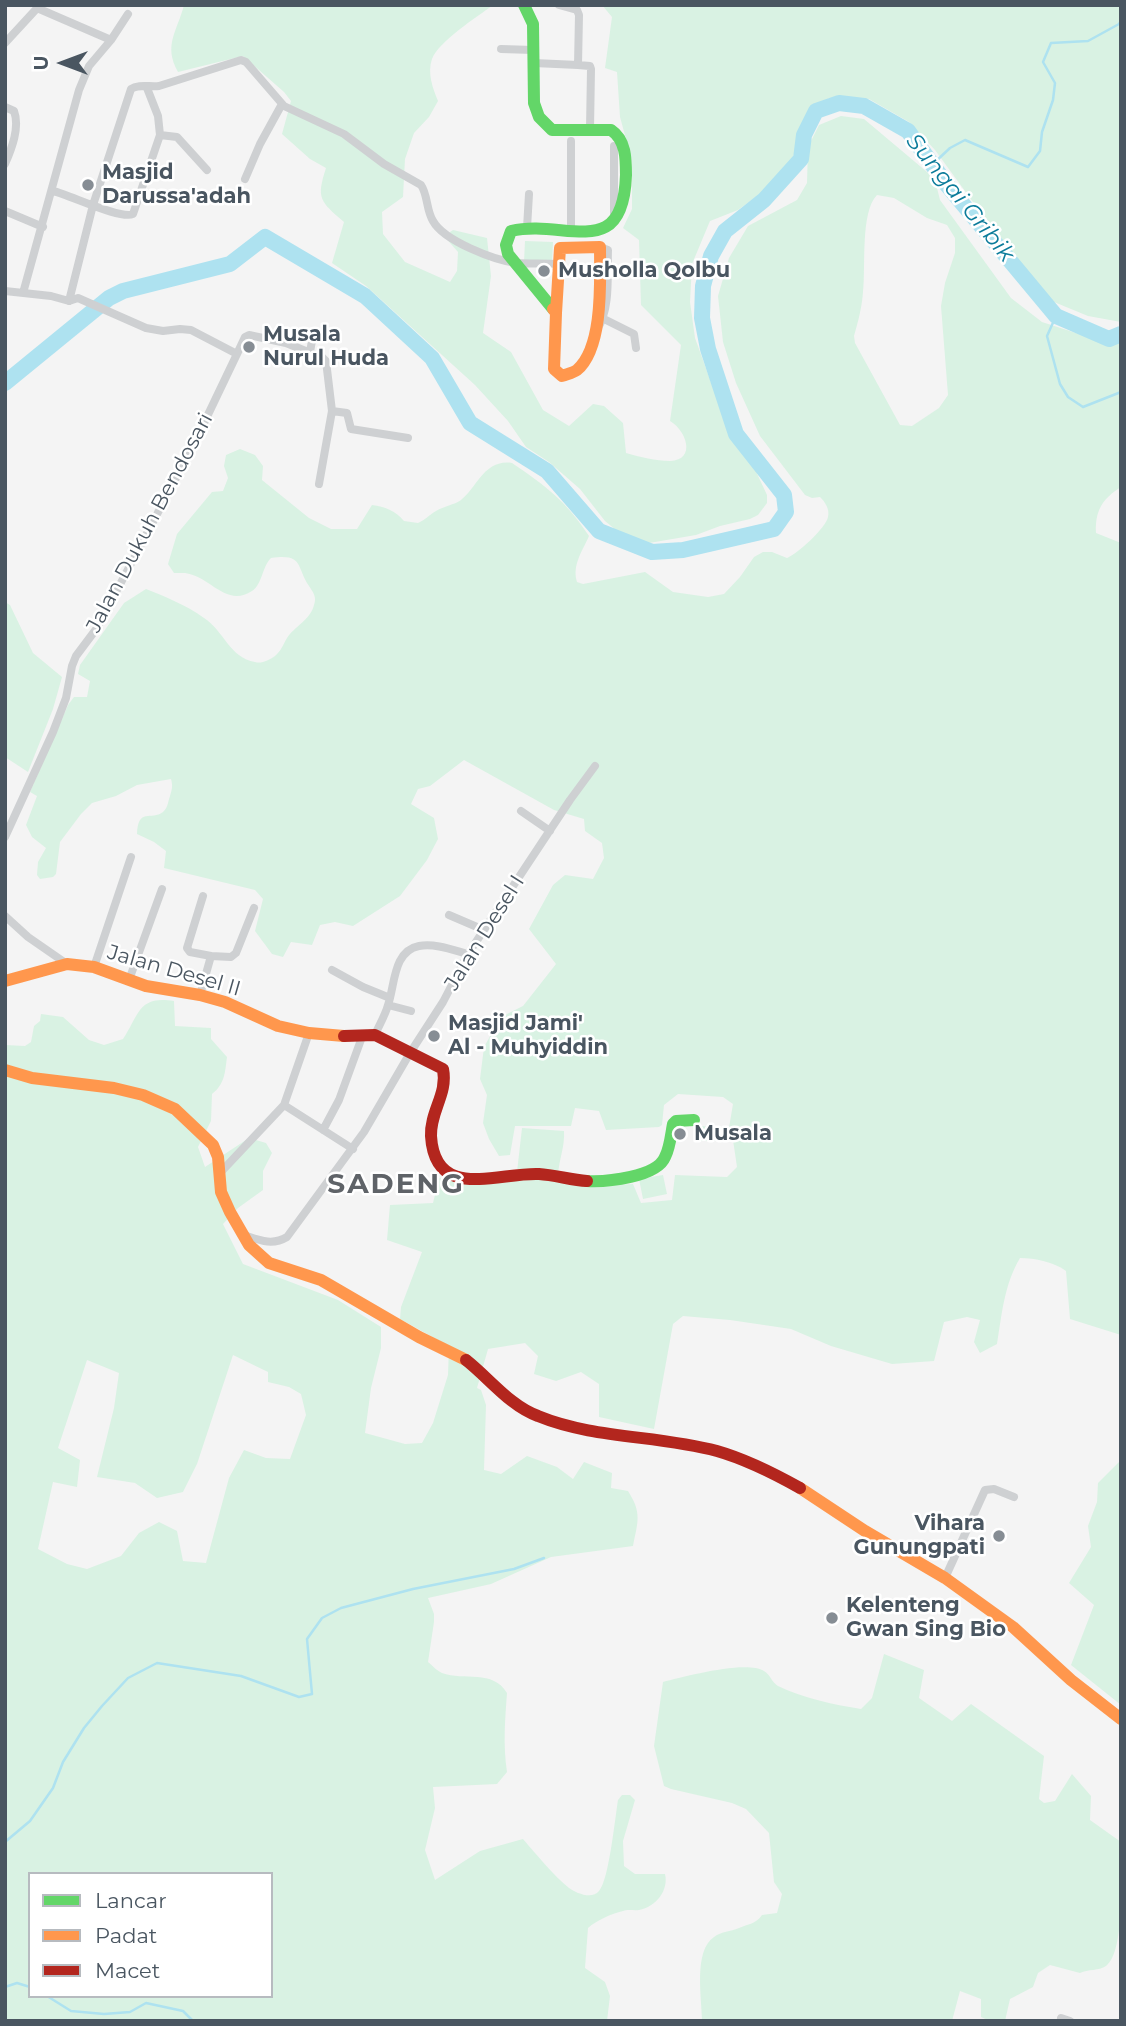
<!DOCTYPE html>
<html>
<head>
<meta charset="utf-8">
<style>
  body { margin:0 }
  #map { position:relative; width:1126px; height:2026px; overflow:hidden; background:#f4f4f4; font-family:Montserrat,sans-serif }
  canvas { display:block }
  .frame { position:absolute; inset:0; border:7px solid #4a5661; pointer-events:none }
  .legend { position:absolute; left:28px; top:1872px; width:245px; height:126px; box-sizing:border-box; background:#fff; border:2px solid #b7bbc0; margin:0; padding:9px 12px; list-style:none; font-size:21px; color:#4a5661 }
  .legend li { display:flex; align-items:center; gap:14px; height:35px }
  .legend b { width:35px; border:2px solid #b7bbc0 }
  .north { position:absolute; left:28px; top:28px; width:70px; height:70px; -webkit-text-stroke:5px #fff; paint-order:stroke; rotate:270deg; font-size:19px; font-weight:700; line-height:28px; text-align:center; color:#4a5661 }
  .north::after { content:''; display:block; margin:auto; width:24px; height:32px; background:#4a5661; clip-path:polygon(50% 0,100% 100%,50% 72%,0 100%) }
</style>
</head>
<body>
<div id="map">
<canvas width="1126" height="2026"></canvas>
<div class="frame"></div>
<ul class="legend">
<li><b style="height:9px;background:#63d668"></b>Lancar</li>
<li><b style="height:9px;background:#ff974d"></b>Padat</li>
<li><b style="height:9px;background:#b3261e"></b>Macet</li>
</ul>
<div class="north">U</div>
</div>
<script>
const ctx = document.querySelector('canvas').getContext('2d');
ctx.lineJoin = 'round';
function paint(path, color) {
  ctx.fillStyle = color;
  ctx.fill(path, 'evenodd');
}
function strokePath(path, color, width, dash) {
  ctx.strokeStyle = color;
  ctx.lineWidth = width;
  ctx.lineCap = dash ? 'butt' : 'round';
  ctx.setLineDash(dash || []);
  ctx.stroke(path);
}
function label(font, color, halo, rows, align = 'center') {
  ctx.font = font + ' Montserrat,sans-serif';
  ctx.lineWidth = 5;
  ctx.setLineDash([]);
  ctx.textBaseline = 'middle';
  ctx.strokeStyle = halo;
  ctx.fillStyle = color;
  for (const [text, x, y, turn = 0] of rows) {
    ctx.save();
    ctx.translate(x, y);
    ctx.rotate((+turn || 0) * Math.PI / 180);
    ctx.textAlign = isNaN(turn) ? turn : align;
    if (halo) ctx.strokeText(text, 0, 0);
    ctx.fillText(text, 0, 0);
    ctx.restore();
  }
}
paint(new Path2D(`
  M184 5H493C477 17 439 41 432 59 427 73 433 89 438 101L429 117 414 133 405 159 403 197 382 212 383 234 405 262 450 282 457 271 458 252 444 236 453 230 487 238 491 276 483 333 511 352 543 410 569 426 593 404 604 406 623 423 626 453C640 457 656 461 670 461 697 460 686 430 670 421L681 345 641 305 639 240 623 228 632 209V161L620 117 617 72 605 68 612 17 602 5H1121V322L1088 316 1054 302 1019 265 935 150 909 122 869 99 829 98 808 112 791 163 768 188 738 210 710 221 692 264 690 302 695 338 728 429 753 465 767 495V503L758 515 750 519 720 526 696 535 649 543 622 535 605 521 580 489 549 462 526 447 508 421 475 385 366 286 332 263 344 222C320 201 316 199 326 168L310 159 282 134 291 101 284 92 243 56 178 72C163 45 177 32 184 5Z
  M841 116 864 119 927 172 935 180 940 200 1011 298 1042 322 1076 333 1121 342V487C1102 499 1095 511 1096 533L1121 543V1335L1070 1319 1066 1271C1054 1262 1035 1258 1020 1258 1004 1285 1002 1314 997 1344L980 1353 974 1342 980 1320 967 1317 944 1322 934 1361 892 1364 831 1346 791 1329 730 1320 683 1316 673 1324 654 1429 599 1417V1384L581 1372 556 1381 534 1374 538 1356 525 1343 488 1349 477 1388 481 1390 486 1405 484 1470 501 1474 527 1456 557 1467 573 1479 584 1462 612 1473 611 1488 628 1491C642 1513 638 1521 633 1546L551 1557 491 1584 428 1598 434 1614V1622L428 1662C432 1665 437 1671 442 1673 464 1681 493 1669 507 1693 505 1720 503 1745 507 1772L497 1784 433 1787 435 1808 425 1850 435 1880 480 1851 523 1839C537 1855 552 1874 569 1888 576 1893 592 1900 599 1891 609 1880 615 1818 618 1800L622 1795H630L635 1800 623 1841 624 1866 635 1874H665C669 1890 656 1907 639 1910 634 1911 628 1909 623 1911 611 1914 597 1920 588 1928L585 1968 605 1982 610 1996 607 2021H5V1045L25 1046 31 1042 34 1026 40 1021 41 1014 63 1017 89 1040 104 1045 123 1039C139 1015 138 995 174 1001L175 1026 211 1028V1039L227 1057C225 1072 225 1084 212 1094L211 1121 198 1147 205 1167 249 1138 266 1143 272 1153 263 1171V1190L238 1208 223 1224 243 1264 338 1300 381 1327V1348L371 1388 365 1433 405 1444 422 1443 433 1423 448 1375 449 1346 400 1319 401 1307 422 1252 387 1240 390 1205 433 1203 439 1178 471 1182 530 1178 588 1186 633 1184 641 1203 672 1200 675 1175 727 1177 737 1167 733 1140 699 1141 696 1135 698 1128 701 1126 729 1128 733 1104 723 1097 678 1094 664 1105 662 1125 659 1127 606 1130 599 1111 575 1108 571 1126H515L510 1155 499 1156 489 1139 483 1123 487 1095 480 1079 484 1047 501 1017 523 1006 556 964 529 929 553 885 565 875 593 879 604 858 602 843 585 831 584 819 554 810 464 760 430 786 418 789 411 804 434 818 438 839 427 860 400 896 353 926 335 922 320 925 312 945 291 942 283 957 272 954 255 931 263 899 255 890 164 868 166 851 154 842 137 834C138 807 151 821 163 812 168 808 168 801 170 796 172 789 173 786 171 779L137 785 116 796 92 803 81 814 60 842 56 874 53 877 40 879 37 875 38 862 46 848 32 837 26 825 37 796 30 792 68 705 74 697H87L90 681 78 674 80 665 124 603 146 589C166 597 186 605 204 618 224 631 230 658 255 662 262 664 269 660 275 656 281 651 283 645 287 638 294 627 311 619 314 605 317 597 313 592 309 586 296 567 304 553 271 558 262 567 262 585 252 591 226 608 210 576 185 573 182 573 178 573 174 573L168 564 177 534 212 492 223 491 228 478 224 466 226 455 240 449 255 455 263 466 262 480 309 518 331 529H357L372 505C385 507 395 510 404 521L418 523C425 520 429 515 436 511 444 506 454 505 461 500 477 488 484 459 512 463 546 486 566 501 589 536 582 552 572 565 577 582L583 584 645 572 673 592 708 597 724 594 740 577 754 557 763 552H772L787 558C797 554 826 528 828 517 830 509 825 502 820 497L812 498 805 495 760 436 736 383 723 342 718 296 729 258 748 226 797 200 807 183 808 147 819 125ZM877 195 894 198 927 218 947 225 955 238V253L945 283 941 306 948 395 939 408 912 426 900 425 855 343 854 336C858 322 862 307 863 292 866 268 860 212 877 195ZM233 1355 268 1372V1382L289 1387 301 1394 306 1415 290 1459 266 1458 244 1450 229 1478 206 1563 183 1561 177 1531 159 1522 139 1533 121 1556 87 1569 67 1564 38 1549 53 1482 77 1487 80 1460 58 1448 87 1360 119 1373 114 1408 97 1477 135 1483 157 1498 183 1492 197 1464ZM30 1874H271V1996H30Z
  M525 241 553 242 552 263 524 262Z
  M5 602 10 605 33 653 62 677 53 709 28 772 5 757Z
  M522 1128 564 1131C565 1147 559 1159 558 1175L517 1172Z
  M663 1175 667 1194 643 1199 639 1179Z
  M1121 1460V1705L1071 1665 1094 1605 1069 1583 1091 1547 1088 1526 1097 1502 1098 1483Z
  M884 1654 924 1670 919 1698 952 1721 971 1704 1044 1756 1039 1799 1044 1803 1055 1801 1072 1774 1091 1796 1090 1820 1121 1842C1121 1867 1126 1952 1106 1966 1099 1971 1088 1969 1080 1973L1050 1965 1038 1973 1033 1987 1010 1999 1005 2021H990L981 2017V1999L960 1991 952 2021H702C702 1999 693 1951 714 1937 722 1931 730 1932 739 1928 748 1924 756 1924 762 1915L777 1913 782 1894 774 1882 769 1833 746 1809 732 1803 671 1789 664 1786 654 1746 663 1682C684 1677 745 1660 764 1671 770 1674 772 1683 778 1686 802 1698 836 1705 861 1709L872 1698Z`), '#d9f2e3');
strokePath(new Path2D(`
  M934 163 950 148 965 140 1028 167 1040 151 1042 132 1053 100 1055 83 1043 62 1051 43 1088 41 1119 24 1121 21
  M1056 316 1047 336 1060 384 1068 397 1083 407 1121 392
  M5 1842 30 1821 53 1788 63 1762 84 1728 102 1706 128 1678 157 1663 241 1676 299 1697 312 1694 307 1639 322 1618 341 1608 413 1589 514 1569 544 1558
  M5 1987 17 1983 30 1987
  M47 1996 71 2011 104 2014 130 2012 146 2003 183 2011 193 2021`), '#aee2f0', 2.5);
strokePath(new Path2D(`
  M5 383 109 298 123 291 230 264 265 237 365 296 432 358 470 423 547 471 599 531 652 552 683 550 774 529 786 512 784 495 736 434 708 349 702 318 703 286 711 256 725 231 764 200 801 159 804 135 816 111 839 103 864 106 908 131 947 185 1056 316 1109 339 1121 334`), '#aee2f0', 16);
strokePath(new Path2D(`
  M559 5 577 10 579 15 578 65 590 66 591 69 590 129
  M111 40 128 14
  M5 43 40 5
  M501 49 533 50
  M534 63 578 65
  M5 107 14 111C20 127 12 148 5 164
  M160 135 177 137 207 170
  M571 141V231
  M245 179 260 144 282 104
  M53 191C70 195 121 220 133 214L160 135 158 116 147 88
  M5 211 43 227
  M614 221V146
  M527 228 529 194
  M5 291 51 296 69 301 78 298 146 328 163 331 180 329 191 330 237 354 193 446 97 628 76 656 72 666 66 698 53 732 5 837
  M23 293 79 90 89 66 111 40 37 8
  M69 301 93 205 131 89C138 84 150 87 159 86L241 60 246 62 284 106 344 134 384 164 421 185C428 195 426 210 433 221 444 241 494 260 516 263 530 264 545 263 560 264
  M604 319 634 334 636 348
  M597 330C611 307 607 276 608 250L600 247
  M310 352 313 335
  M237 354 245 337 249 335 286 343 323 358 326 361 332 411 347 413 351 429 408 438
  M319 484 332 411
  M521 811 550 831
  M203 896 187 948 190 952 211 956
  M449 915 484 930
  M5 916 28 937 67 964
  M94 967 131 857
  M332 970 363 987 390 998
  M129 980 162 889
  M200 995 211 956 231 957 236 953 254 908
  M388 1005 411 1011
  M375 1035C379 1025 385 1016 388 1005 395 985 393 951 419 946 435 943 453 950 468 954
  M284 1105 353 1149
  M323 1130 339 1100 362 1037
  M219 1174 284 1105 309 1033
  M244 1235C259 1240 272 1246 287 1237L364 1132 410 1053 443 1002 468 954 570 800 595 766
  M945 1578 985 1490 994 1489 1014 1497
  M1061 2018 1070 2021`), '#ced0d2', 8);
strokePath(new Path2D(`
  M524 5 533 24 534 103 539 117 552 130H611C626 140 626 159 626 175 623 264 565 218 511 231L506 245 508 254 553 309
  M587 1181C607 1182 657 1177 665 1157 670 1148 671 1134 673 1124L676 1121 694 1120`), '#63d668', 12);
strokePath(new Path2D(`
  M553 309 556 313 554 369 562 376C567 374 573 373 577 370 604 347 600 279 600 247L560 248 556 313
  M5 981 67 964 94 967 146 986 200 995 225 1002 278 1026 309 1033 344 1036
  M5 1070 32 1078 114 1088 143 1095 175 1109 213 1145 218 1157 221 1192 230 1212 249 1245 269 1263 321 1280 419 1337 466 1360
  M800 1488 865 1531 945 1578 1013 1627 1071 1680 1121 1719`), '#ff974d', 12);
strokePath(new Path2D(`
  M344 1036 375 1035 443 1069C448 1094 430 1111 431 1136 435 1202 498 1172 539 1174 555 1175 571 1180 587 1181
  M466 1360C489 1378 510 1406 538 1416 594 1439 658 1435 717 1451 745 1459 775 1474 800 1488`), '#b3261e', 12);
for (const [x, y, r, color] of [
  [88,185,7,"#868d94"],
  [544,271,7,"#868d94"],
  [249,347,7,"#868d94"],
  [434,1036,7,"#868d94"],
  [680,1134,7,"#868d94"],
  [999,1536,7,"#868d94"],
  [832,1618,7,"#868d94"]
]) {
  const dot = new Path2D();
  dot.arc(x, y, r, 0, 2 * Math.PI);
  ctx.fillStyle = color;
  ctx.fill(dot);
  strokePath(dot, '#fff', 2.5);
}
label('bold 21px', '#4a5661', '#fff', [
  ["Masjid",102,173],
  ["Darussa'adah",102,197],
  ["Musholla Qolbu",558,271],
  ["Musala",263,335],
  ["Nurul Huda",263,359],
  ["Masjid Jami'",448,1024],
  ["Al - Muhyiddin",448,1048],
  ["Musala",694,1134],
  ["Vihara",985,1524,"right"],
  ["Gunungpati",985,1548,"right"],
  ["Kelenteng",846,1606],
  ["Gwan Sing Bio",846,1630]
], 'left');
label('21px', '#4a5661', '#fff', [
  ["Jalan Dukuh Bendosari",150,523,-62],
  ["Jalan Desel I",485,933,-58],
  ["Jalan Desel II",174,971,16]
]);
label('italic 23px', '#0c7c9b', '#fff', [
  ["Sungai Gribik",960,198,51]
]);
ctx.letterSpacing = '2px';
label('bold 28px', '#5f6368', '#fff', [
  ["SADENG",396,1185]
]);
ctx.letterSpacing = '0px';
</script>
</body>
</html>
